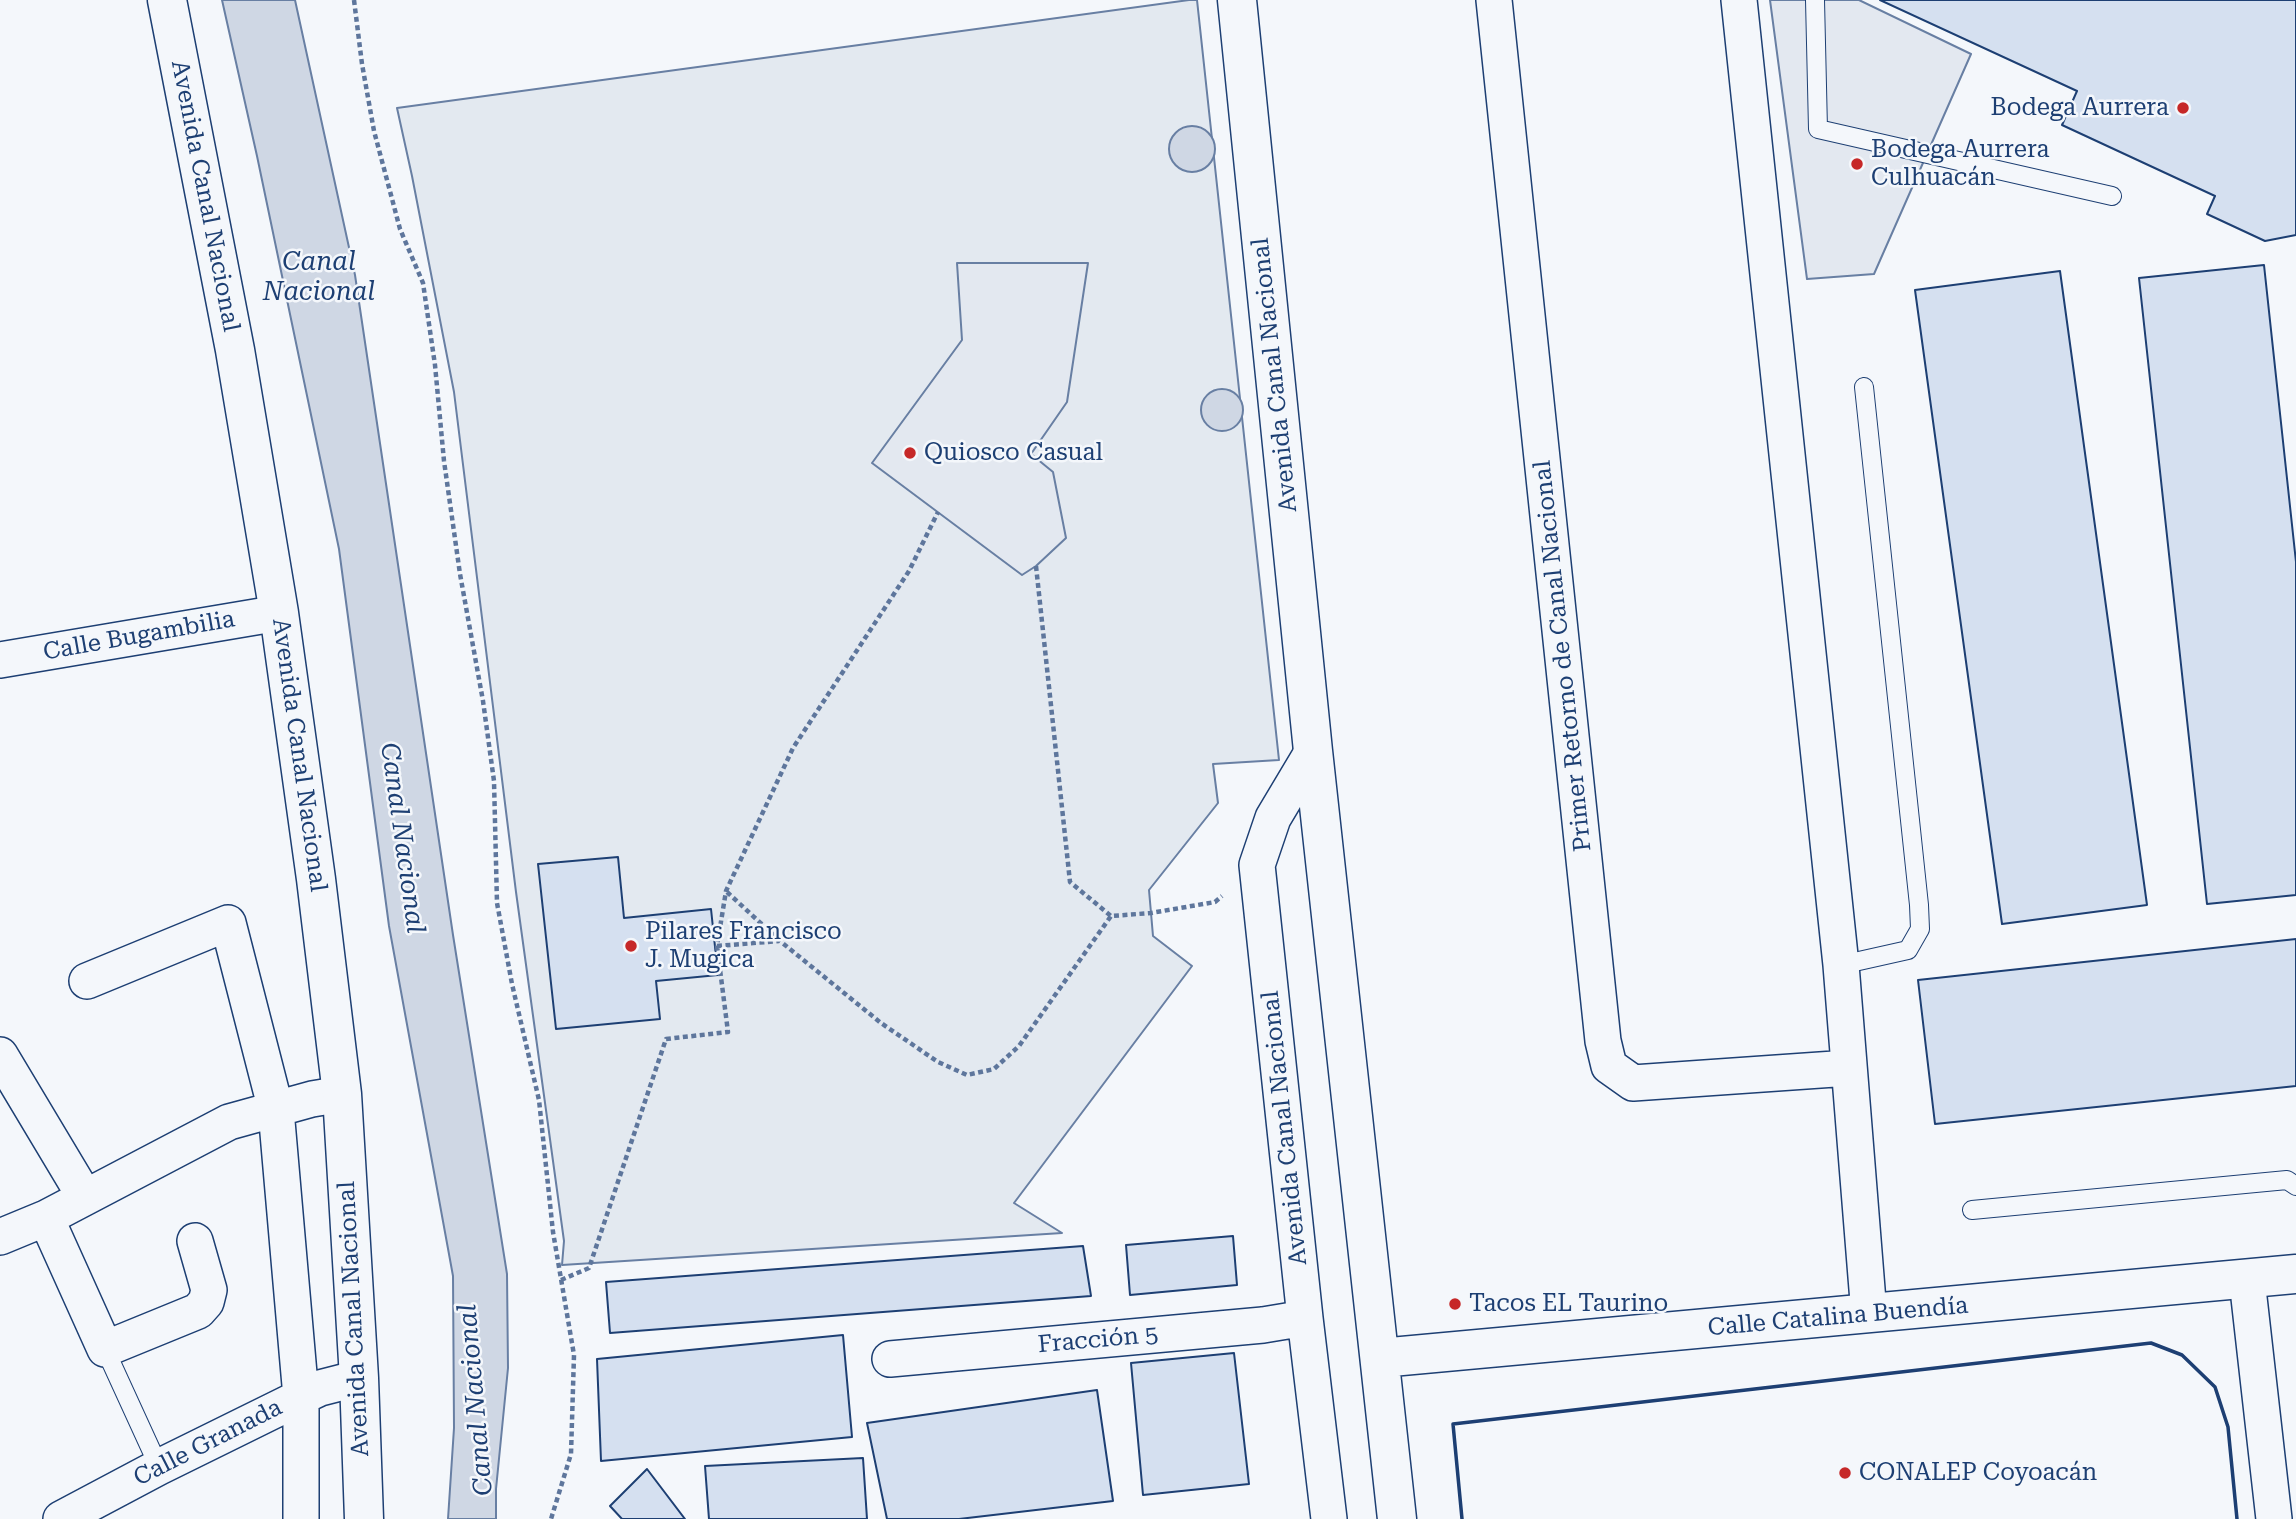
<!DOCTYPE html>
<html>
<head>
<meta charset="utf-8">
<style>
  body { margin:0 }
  canvas { display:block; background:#f4f7fb }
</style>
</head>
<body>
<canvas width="2296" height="1519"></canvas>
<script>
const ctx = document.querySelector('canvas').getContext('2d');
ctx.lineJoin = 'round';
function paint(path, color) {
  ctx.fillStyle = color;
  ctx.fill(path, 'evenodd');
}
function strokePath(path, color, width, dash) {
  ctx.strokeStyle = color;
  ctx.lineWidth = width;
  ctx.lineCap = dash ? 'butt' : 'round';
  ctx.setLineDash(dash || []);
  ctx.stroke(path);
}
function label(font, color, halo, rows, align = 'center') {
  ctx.font = font + ' "Roboto Serif",serif';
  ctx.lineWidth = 5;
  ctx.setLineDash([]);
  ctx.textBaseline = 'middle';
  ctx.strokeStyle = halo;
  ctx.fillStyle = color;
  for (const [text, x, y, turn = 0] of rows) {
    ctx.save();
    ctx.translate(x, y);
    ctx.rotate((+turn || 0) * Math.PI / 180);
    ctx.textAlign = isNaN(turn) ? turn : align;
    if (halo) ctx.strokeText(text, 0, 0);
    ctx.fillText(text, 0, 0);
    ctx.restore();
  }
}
const green = new Path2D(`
  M1189 0H1197L1279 760 1213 764 1218 803 1149 890 1153 936 1192 966 1014 1203 1062 1233 562 1265 564 1241 516 892 454 392 412 176 397 108Z`);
paint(green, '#e3e9f0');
strokePath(green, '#687fa3', 2);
const parking = new Path2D(`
  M1770 0H1859L1971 54 1874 274 1807 279Z
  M957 263H1088L1067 402 1031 454 1053 472 1066 538 1036 566 1022 575 872 463 962 340Z`);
paint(parking, '#e3e8f0');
strokePath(parking, '#687fa3', 2);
const water = new Path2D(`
  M222 0H295L355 275 453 935 507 1274 508 1368 496 1489V1519H448L454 1428 453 1276 389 926 339 549 257 156Z
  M1169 149a23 23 0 1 1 46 0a23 23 0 1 1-46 0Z
  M1201 410a21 21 0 1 1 42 0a21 21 0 1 1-42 0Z`);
paint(water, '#cfd7e4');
strokePath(water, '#687fa3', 2);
const building = new Path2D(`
  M1880 0H2296V235L2265 241 2207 214 2215 196 2062 125 2077 91Z
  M2264 265 2296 562V895L2207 904 2139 278Z
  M2060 271 2147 905 2002 924 1915 290Z
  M618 857 624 918 711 909 718 975 656 981 660 1019 556 1029 538 864Z
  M2296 939V1086L1935 1124 1918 980Z
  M1233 1236 1237 1285 1130 1295 1126 1245Z
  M1083 1246 1091 1296 610 1333 606 1282Z
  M843 1335 852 1437 601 1461 597 1359Z
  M1234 1353 1249 1484 1143 1495 1131 1363Z
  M1097 1390 1113 1501 959 1519H887L867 1423Z
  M863 1458 867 1519H709L705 1466Z
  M647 1469 685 1519H622L610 1506Z`);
paint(building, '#d5e0f0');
strokePath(building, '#1d3f73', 2);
const service = new Path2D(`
  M1815 0 1818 129 2112 196
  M1841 965 1908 950 1920 929 1919 905 1864 387
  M1972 1210 2287 1180 2296 1186
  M105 1349 159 1467`);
const minor = new Path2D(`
  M1494 0 1603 1041 1609 1066 1633 1083 1849 1068
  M1739 0 1841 965 1869 1314
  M0 660 279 613
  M1313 751 1273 818 1257 865 1305 1318 1329 1519
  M87 981 228 923 276 1110 301 1397V1519
  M0 1055 85 1197
  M46 1218 105 1349 198 1311 206 1302 209 1290 195 1241
  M0 1237 46 1218 229 1122 312 1099 342 1094
  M2247 1280 2274 1519
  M890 1359 1263 1325 1305 1318
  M61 1519 159 1467 301 1397 320 1388 359 1378`);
const tertiary = new Path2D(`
  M167 0 235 350 279 613 316 879 342 1094 359 1378 364 1519
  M1237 0 1313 751 1397 1519
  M1380 1358 2296 1274`);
strokePath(service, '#1d3f73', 20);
strokePath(minor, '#1d3f73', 38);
strokePath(tertiary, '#1d3f73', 41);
strokePath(new Path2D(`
  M354 0 362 64 374 131 400 229 423 283 435 365 444 461 460 574 483 701 494 781 497 903 512 984 539 1100 553 1232 574 1355 571 1454 551 1519
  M1036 566 1070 882 1111 916
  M727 892 780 941 881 1023 938 1062 967 1075 994 1069 1019 1046 1111 916 1151 913 1215 902 1222 896
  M717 946 779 941
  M561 1280 589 1268 666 1039 728 1032 717 946 726 891 793 748 909 571 938 512`), '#5e769c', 4.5, [5, 3.5]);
strokePath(service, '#f4f7fb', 18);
strokePath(minor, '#f4f7fb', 35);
strokePath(tertiary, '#f4f7fb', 38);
strokePath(new Path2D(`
  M1462 1519 1453 1424 2151 1343 2182 1355 2215 1387 2228 1427 2237 1519`), '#1d3f73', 3.5);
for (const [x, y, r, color] of [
  [2183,108,7,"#c62828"],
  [1857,164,7,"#c62828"],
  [910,453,7,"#c62828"],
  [631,946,7,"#c62828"],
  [1455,1304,7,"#c62828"],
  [1845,1473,7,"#c62828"]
]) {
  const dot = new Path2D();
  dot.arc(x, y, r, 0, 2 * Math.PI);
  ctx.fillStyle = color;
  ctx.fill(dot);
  strokePath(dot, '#f4f7fb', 2.5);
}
label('24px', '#1d3f73', '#f4f7fb', [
  ["Bodega Aurrera",2169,108,"right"],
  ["Bodega Aurrera",1871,150],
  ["Culhuacán",1871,178],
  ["Quiosco Casual",924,453],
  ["Pilares Francisco",645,932],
  ["J. Mugica",645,960],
  ["Tacos EL Taurino",1469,1304],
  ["CONALEP Coyoacán",1859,1473]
], 'left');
label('24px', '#1d3f73', '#f4f7fb', [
  ["Avenida Canal Nacional",205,196,79],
  ["Avenida Canal Nacional",1275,375,-96],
  ["Calle Bugambilia",139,636,-10],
  ["Primer Retorno de Canal Nacional",1563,656,-96],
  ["Avenida Canal Nacional",299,755,82],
  ["Avenida Canal Nacional",1285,1128,-96],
  ["Calle Catalina Buendía",1838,1317,-5],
  ["Avenida Canal Nacional",354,1319,-93],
  ["Fracción 5",1098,1340,-5],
  ["Calle Granada",208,1443,-27]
]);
label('italic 26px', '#1d3f73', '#f4f7fb', [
  ["Canal",319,262],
  ["Nacional",319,292],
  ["Canal Nacional",402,838,82],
  ["Canal Nacional",476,1400,-95]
]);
</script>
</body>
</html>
